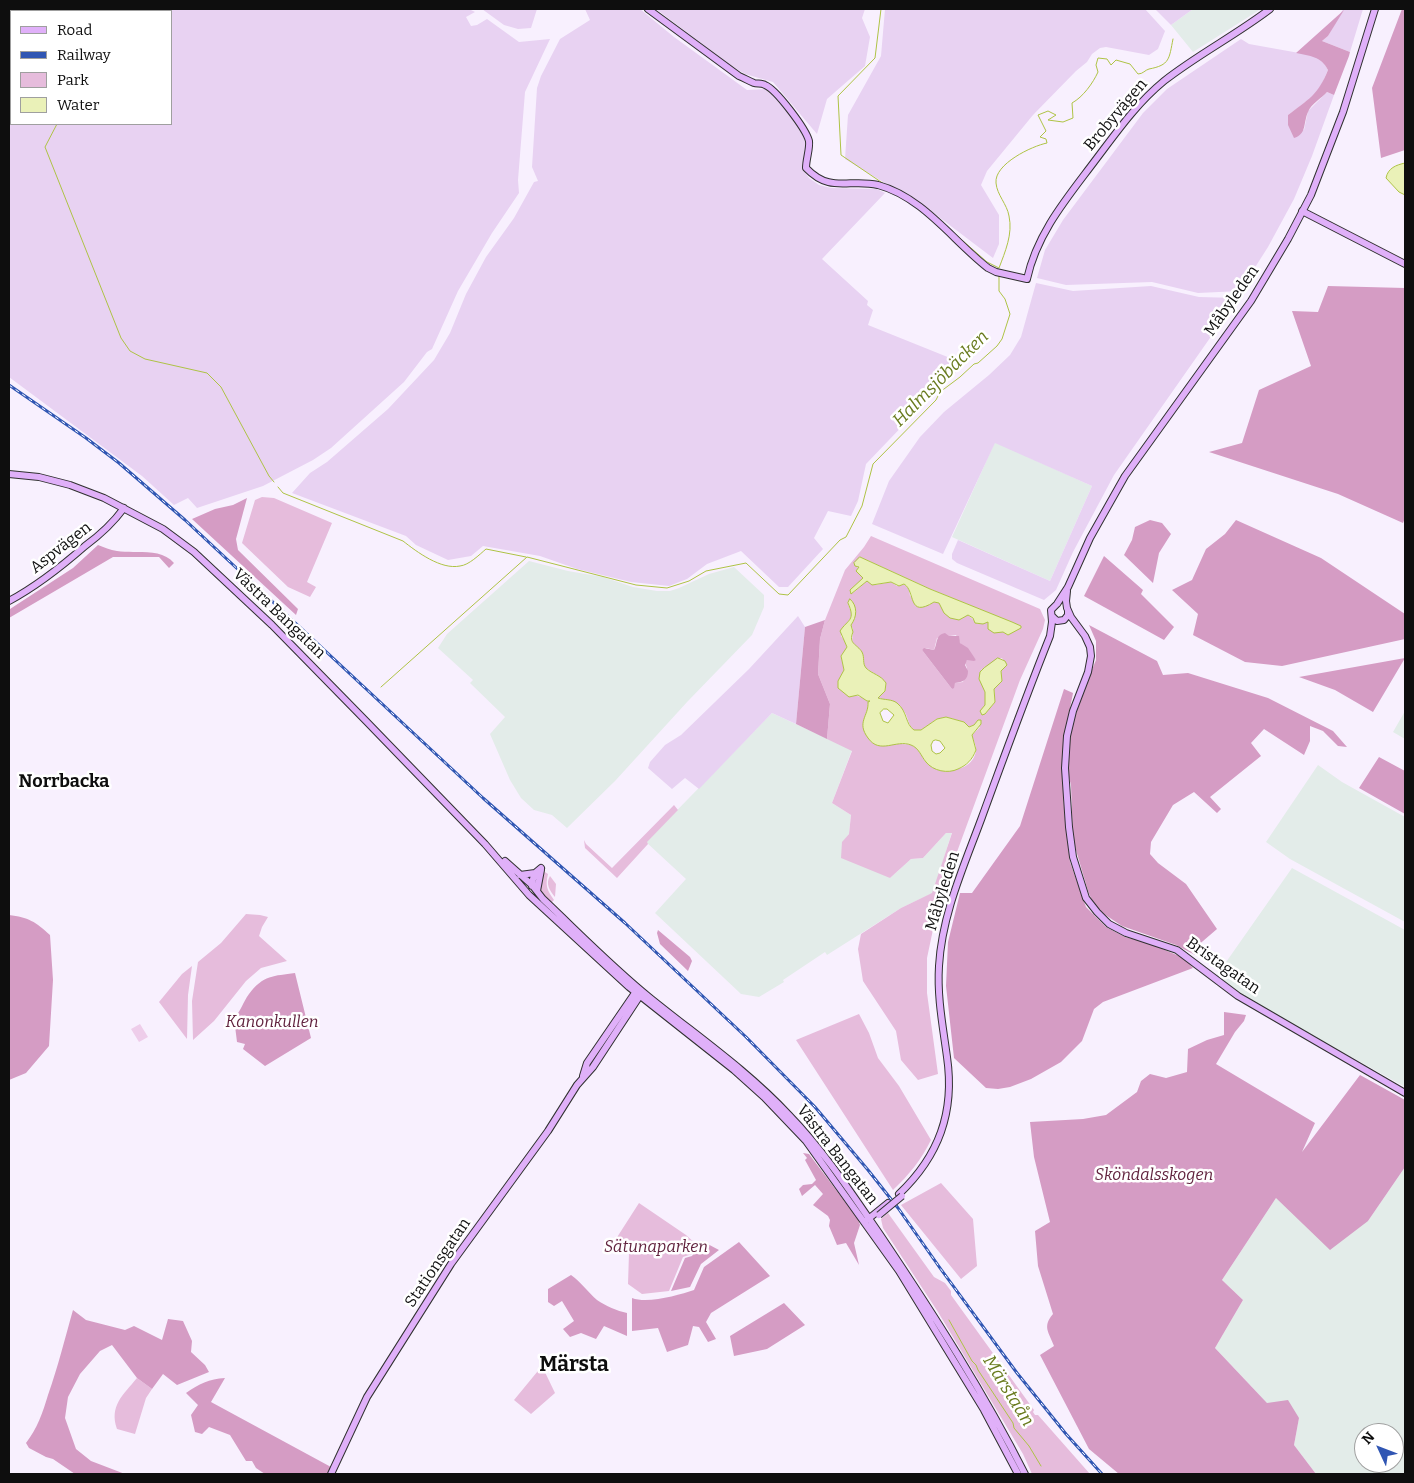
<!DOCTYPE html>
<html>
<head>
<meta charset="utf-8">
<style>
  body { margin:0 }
  #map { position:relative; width:1414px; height:1483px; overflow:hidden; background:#f8f0fe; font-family:Bitter,serif }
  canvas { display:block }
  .frame { position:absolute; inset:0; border:10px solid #0e0e0e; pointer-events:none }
  .legend { position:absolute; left:10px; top:10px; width:162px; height:115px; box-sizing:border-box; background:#fff; border:1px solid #9f9f9f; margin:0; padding:6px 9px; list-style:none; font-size:15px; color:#0e0e0e }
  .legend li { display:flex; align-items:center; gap:10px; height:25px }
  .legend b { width:25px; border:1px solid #9f9f9f }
  .north { position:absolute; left:1354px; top:1423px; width:50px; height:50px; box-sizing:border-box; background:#fff; border:1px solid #9f9f9f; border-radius:50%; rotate:313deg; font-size:14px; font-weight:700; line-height:20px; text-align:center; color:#0e0e0e }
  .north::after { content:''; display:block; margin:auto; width:18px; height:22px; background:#3056b3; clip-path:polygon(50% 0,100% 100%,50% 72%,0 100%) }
</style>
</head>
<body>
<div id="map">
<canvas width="1414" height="1483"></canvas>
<div class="frame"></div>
<ul class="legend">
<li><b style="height:6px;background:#e0b0f9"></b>Road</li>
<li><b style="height:6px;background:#3056b3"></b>Railway</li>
<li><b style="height:14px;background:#e6bcdc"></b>Park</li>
<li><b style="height:14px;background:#eaf1b8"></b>Water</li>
</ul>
<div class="north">N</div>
</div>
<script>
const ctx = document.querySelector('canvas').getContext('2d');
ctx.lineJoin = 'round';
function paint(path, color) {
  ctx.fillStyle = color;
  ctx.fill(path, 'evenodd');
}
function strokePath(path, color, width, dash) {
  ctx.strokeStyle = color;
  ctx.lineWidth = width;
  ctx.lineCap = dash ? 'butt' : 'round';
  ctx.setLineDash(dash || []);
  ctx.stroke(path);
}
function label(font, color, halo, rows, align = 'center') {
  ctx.font = font + ' Bitter,serif';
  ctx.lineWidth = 5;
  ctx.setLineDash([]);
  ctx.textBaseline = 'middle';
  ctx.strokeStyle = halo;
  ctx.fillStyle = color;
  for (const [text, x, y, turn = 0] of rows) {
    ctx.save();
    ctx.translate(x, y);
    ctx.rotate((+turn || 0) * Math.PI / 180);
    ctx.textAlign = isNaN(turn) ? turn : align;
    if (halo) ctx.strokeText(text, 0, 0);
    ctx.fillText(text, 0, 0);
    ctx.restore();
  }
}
paint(new Path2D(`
  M1193 9H1261L1193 52 1171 25Z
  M995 442 1092 486 1050 581 952 537Z
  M529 561 568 571 603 577 633 587 657 591H670L679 588 709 574 734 567 764 595V607L752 635 688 701 615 781 567 828 552 815 534 810 521 798 510 780 490 734 505 717 470 683 473 680 438 648 447 634Z
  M1405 711V739L1393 732Z
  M772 713 852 750 832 803 851 815 849 834 842 843 890 878 911 859 923 858 946 833 952 832 933 893 901 908 827 955 825 952 783 980 784 982 759 997 741 994 655 913 686 879 646 842Z
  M1318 765 1342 782 1405 817V922L1290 859 1266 842Z
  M1292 868 1405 930V1087L1239 994 1217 975Z
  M1405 1167V1474H1316L1294 1445 1299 1418 1267 1403 1215 1348 1243 1300 1222 1280 1276 1198 1368 1221ZM1364 1433H1394V1463H1364Z`), '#e3ece9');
paint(new Path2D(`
  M9 9H469L475 12 466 17 471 26 477 25 487 19 519 42 550 39 525 92 518 180 519 193 492 233 458 291 432 349 427 352 404 382 331 448 313 460 263 486 197 508 188 498 174 505 142 476 9 377ZM171 11V124H11V11Z
  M482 9H537L531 28 518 29 504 25Z
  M585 9H640L674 37 747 90 768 89 788 110 807 139 803 169 809 178 819 185 831 188 877 189 885 193 822 259 868 301 867 305 873 310 868 325 965 364 963 367 936 388 911 417 866 464 858 501 851 516 828 511 814 538 823 549 788 587H779L741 551 707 564 687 579 669 586 631 582 577 569 540 556 483 546 471 556 448 560 416 545 406 536 292 493 310 473 327 462 388 409 434 360 450 333 466 294 486 257 514 218 534 182 538 181 532 167 537 88 541 76 560 39 590 20Z
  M656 9H865L862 18 870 37 865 66 827 99 817 134 773 82 745 74 730 65Z
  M885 9H1145L1165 31 1158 49 1149 55 1106 47 1100 48 1092 54 1087 62 1076 71 1033 115 987 171 981 185 999 215V244L993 258 931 211 845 159 848 115 881 56Z
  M1155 9H1193L1171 25Z
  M1343 9H1363L1350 52 1322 41 1328 36Z
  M1241 39 1249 44 1316 56 1324 63 1328 70 1321 86 1315 95 1288 115 1304 130 1308 111 1327 92 1334 95 1312 156 1294 199 1268 247 1240 291 1198 293 1152 282 1066 285 1037 278 1045 250 1063 220 1143 113 1167 89Z
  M1036 283 1073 291 1151 286 1199 297 1238 298 1114 475 1073 552 1056 590 1044 600 957 563 952 559V554L958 540 1050 581 1092 486 995 443 943 554 872 524 889 481 920 437 944 412 989 375 1010 355 1021 337Z
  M798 616 805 627 796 724 772 713 699 789 685 778 672 789 648 768 650 762 665 745 681 735 749 669Z`), '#e8d2f2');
paint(new Path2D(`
  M262 497 274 498 332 523 307 582 316 587 310 597 288 587 242 543 255 500Z
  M871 536 1040 609 1045 620 1043 629 1020 680 939 901 927 958V993L938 1074 918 1080 901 1060 896 1031 863 981 858 949 861 934 901 908 932 893 952 833H946L923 858 911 859 890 878 841 858 842 842 849 834 851 815 832 803 852 751 827 739 830 704 818 674 820 639 825 620 845 570 864 547ZM860 557 930 589 1021 626 1008 635 1003 632H999L988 622 978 624 968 615H966L961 619C949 617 946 612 939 603L934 602 929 605 910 596 909 588 903 584 897 586 891 582 875 585 867 581 853 593 863 578 857 566ZM848 603H853C855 612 857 617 851 625L853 629 852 643 859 649 863 656 864 666C872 674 882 675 886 685L885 691 867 701C858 693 846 696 838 687L844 670 841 656 847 649 845 641 841 636 852 615ZM956 635 960 643 976 660H967L965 663 967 668 963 682 955 683 952 689 922 650 926 648 934 650 937 638ZM1001 658 1003 659 1001 673 1002 681 994 689 995 702 986 713H981L985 705V692L981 670ZM879 698C887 702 895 702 902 709 909 715 907 725 914 730H921L937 719 946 717 964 722 969 727 974 725 980 727 972 735C973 740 976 744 976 750 974 772 942 775 928 764 922 759 921 750 914 746 908 743 901 745 895 743 884 739 873 732 863 727 864 718 869 710 868 702Z
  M674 805 678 810 647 842 648 844 617 878 585 848 584 840 586 844 612 868Z
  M545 872 548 874C545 886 547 890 554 900L551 903 540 889 542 877Z
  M550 876 556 884 555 897C550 891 545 884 550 876Z
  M246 914 260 915 268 917 262 927 259 936 287 961 261 968 246 981 214 1021 193 1040 192 1001 198 962 221 943Z
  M192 966 188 995 187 1039 159 1002 182 974Z
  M859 1014 869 1033 878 1058 899 1086 931 1140C921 1160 909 1175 893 1190L796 1040Z
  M941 1183 973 1219 977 1266 961 1279 901 1205Z
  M639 1203 686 1235 697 1245 692 1254 683 1257 669 1291 642 1294 628 1284 629 1253 614 1242Z
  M888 1213 934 1277 945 1283 951 1291V1295L1034 1410 1033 1412 1035 1415H1038L1090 1474H1032L1023 1454 938 1312 883 1228 881 1219Z
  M542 1366 555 1393 531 1414 514 1400Z
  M137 1378 152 1389 146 1398 135 1434 117 1429C109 1406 123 1395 137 1378Z`), '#e6bcdc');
paint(new Path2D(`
  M1402 9H1405V150L1381 158 1372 88Z
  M1344 10 1328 36 1322 41 1350 52 1349 56 1334 95 1327 92C1322 98 1311 104 1308 112 1303 123 1307 134 1294 138L1288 125V115C1309 99 1318 95 1328 70 1321 56 1310 56 1296 53Z
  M1328 286 1405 288V518L1403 523 1338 494 1209 452 1242 443 1259 390 1311 366 1292 311 1318 312Z
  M247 498 236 539 238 550 298 609 296 615 192 519 215 509 233 505Z
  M1150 520 1162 523 1171 534 1159 553 1153 583 1124 555 1132 540 1135 527Z
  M1236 520 1321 558 1405 614V639L1282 666 1245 662 1193 635 1198 614 1172 590 1192 580 1206 549 1225 534Z
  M98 545C104 547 110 550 117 551 135 554 161 547 174 563L169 568 159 557H113L9 618 10 609 73 568Z
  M1104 556 1143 590 1141 594 1174 627 1164 640 1084 596Z
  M825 620 820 639 818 674 830 704 827 739 796 724 805 627Z
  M1089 625 1157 661 1163 675 1188 673 1268 698 1333 731 1347 747 1338 746 1323 731 1310 726V741L1304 755 1264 729 1251 743 1261 756 1210 797 1221 809 1217 813 1194 792 1173 805 1151 842 1150 854 1158 863 1186 884 1217 929 1196 947 1199 953 1195 955 1176 945 1122 926 1104 914 1093 903 1088 891 1073 840 1071 785 1066 766 1070 728 1083 691 1096 660V641Z
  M945 633 949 636H959L960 643 968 648 976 660 974 661 967 660 965 665 968 671C968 680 963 682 955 683L954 688 952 689 922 650 924 648 934 650C938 643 935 635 945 633Z
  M1405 658 1373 712 1335 690 1299 677Z
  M1064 689 1073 693 1066 729 1062 766 1064 808 1070 862 1086 907 1106 927 1125 937 1148 943 1184 958 1193 968 1103 1002 1094 1009 1082 1041 1061 1062 1031 1079 1010 1087 998 1089 986 1088 954 1058 946 986 948 942 960 893H972L1020 826Z
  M1379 757 1405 771V814L1359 788Z
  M9 915C28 917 36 922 50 935L53 980 49 1046 26 1073 9 1080Z
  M658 930 690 957 692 961 688 971 660 944 657 933Z
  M295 973 311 1038 265 1066 243 1049 245 1044 237 1042 234 1018C241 1011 243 1002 249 994 263 975 274 976 295 973Z
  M1224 1012 1246 1015 1244 1021 1235 1032 1216 1064 1315 1123 1302 1152 1360 1075 1405 1100V1167L1368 1221 1330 1250 1276 1198 1222 1280 1243 1300 1215 1348 1267 1403 1288 1400 1299 1418 1294 1445 1316 1474H1119L1089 1449 1040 1355 1054 1346C1049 1332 1042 1327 1053 1314L1038 1266 1035 1231 1050 1222 1034 1157 1030 1122 1083 1119 1106 1115 1137 1092 1141 1081 1150 1074 1166 1078 1187 1072 1188 1049 1207 1040 1224 1035Z
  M803 1153 809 1154 858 1219 860 1225 854 1243 859 1265 846 1243 837 1245 829 1226 830 1220 828 1216 813 1205 823 1194 815 1185 802 1196 799 1189 803 1185 812 1184 816 1180 805 1160 807 1158Z
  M702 1241 719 1250 701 1264 690 1287 671 1291 685 1258 692 1256Z
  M739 1242 770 1276 711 1313 706 1322 716 1339 708 1342 699 1327 693 1326 688 1345 667 1352 658 1328 632 1331V1298C648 1304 679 1295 694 1290L704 1267Z
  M571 1275C581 1282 588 1292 597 1300 606 1306 617 1311 627 1313V1336L604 1326 596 1339 581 1333 570 1337 563 1329 574 1321 562 1301 554 1306 548 1302V1289Z
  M784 1303 805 1325 767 1349 734 1356 730 1336Z
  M73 1310 86 1320 125 1330 134 1326 162 1340 168 1319 183 1321 192 1341 191 1352 205 1365 209 1372 177 1385 163 1374 152 1389 137 1378 112 1345 100 1351 80 1374 68 1397 65 1418 76 1449 91 1461 125 1474H75L53 1459 46 1457 29 1448 26 1443C37 1429 43 1412 48 1395 58 1367 65 1338 73 1310Z
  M225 1378 211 1402 331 1467 328 1474H265L256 1468 252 1461H246L230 1435 209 1427 202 1434 195 1432 191 1415 198 1405 186 1393C199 1384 209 1379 225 1378Z`), '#d59cc4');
paint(new Path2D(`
  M140 1024 148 1037 139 1042 131 1029Z`), '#eecdea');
const water = new Path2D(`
  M1405 163V195L1399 192 1386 178C1388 168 1396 165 1405 163Z
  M860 557 930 589 1012 622 1021 626V628L1008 635 1003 632 994 633 988 629V622L983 624 975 623 973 618 968 615 959 620 950 618 944 613 939 603 934 602C907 619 916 591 904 584L899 586 891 582 872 585 867 581 851 594 850 590 863 578 856 571 859 567 855 566 854 563Z
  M850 599C858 606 857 617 851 625L853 632C848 644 857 644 862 652 865 658 862 663 866 668 872 674 881 675 886 683L885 691 878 698C884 700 892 699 897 703 908 712 905 724 914 730H921L937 719 946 717 964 722 969 727 974 725 978 720H981V724L972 735 976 750C972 760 967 765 958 769 948 774 933 771 926 762 921 756 919 748 911 745 896 739 880 755 868 738 856 722 869 716 868 702L870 701H867L858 695 849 697 838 688V681L844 670 841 656 847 647 840 631C848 619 856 621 848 603ZM884 709H887L894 715 888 723 883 721 880 713ZM936 740 940 741 945 748 940 753 936 754 932 751 931 745 933 741Z
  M998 658 1005 661 1007 665 1001 671 1002 681 994 689 995 702 985 714 982 715 980 711 985 705V692L979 679 980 672 984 668Z`);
paint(water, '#eaf1b8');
strokePath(water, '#aec345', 1);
strokePath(new Path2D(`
  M881 9 875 58 838 96 841 155 884 184
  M9 67 11 69
  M57 124 45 147 121 338 130 351 145 359 207 373 221 387 269 476 274 482
  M955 234 987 262 999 268C1005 252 1013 234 1009 216 1007 204 997 195 996 183 994 164 1032 146 1047 143L1046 139 1040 137 1046 131 1038 115 1048 111 1056 115 1048 120 1063 122 1073 118 1072 103C1083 97 1093 83 1098 72L1096 65 1098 58 1107 59 1111 65 1116 60 1130 64 1138 74C1143 74 1145 70 1149 69 1170 65 1169 59 1173 39
  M278 487 283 493 403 541C417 552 441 570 460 566 469 565 479 555 486 549L526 557
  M381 687 527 557 636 585 667 588 689 581 706 571 746 563 779 594 788 595 840 540 846 537 862 506 873 464 936 400 940 392 960 377 974 364 978 363 997 346 1002 339 1010 314 1005 299 999 291V275
  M949 1320 972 1361 976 1365 978 1370 1013 1423 1014 1428 1029 1446 1041 1466`), '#aec345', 1);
const secondary = new Path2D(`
  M648 9 739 76C744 78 749 81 754 83 757 84 762 83 765 85 776 89 806 129 809 141 810 149 806 159 806 168 831 194 849 178 878 185 923 197 953 241 988 268L996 272 1027 279C1037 233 1067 198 1094 162 1116 133 1136 104 1164 81 1197 55 1236 35 1270 9
  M1302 211 1405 264
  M9 474 39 477 70 485 104 498 163 529 194 552 272 625 366 721 485 844 529 895 629 987 734 1070 764 1097 806 1141 899 1271 984 1410 1018 1474
  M1067 591 1066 601 1067 608 1071 617 1085 636 1090 647 1091 656 1088 672 1073 711 1067 736 1065 768 1069 827 1073 857 1086 898 1097 912 1109 924 1126 933 1177 950 1238 996 1405 1093
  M9 601C37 586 61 567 85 546 100 535 113 523 124 508
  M1052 616 1057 621 1064 620 1068 615V611
  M505 861 532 885 543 899C578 932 612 967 649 997 697 1036 747 1070 789 1115 825 1152 854 1197 883 1239 934 1315 984 1393 1025 1474
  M520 875 535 873 541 868
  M532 886 533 879 535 873
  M537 891 541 870
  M583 1076 587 1063 637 990
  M899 1194C939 1156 955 1112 947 1057 943 1027 937 997 939 966 942 914 964 866 982 817 1004 757 1026 696 1050 636L1052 622 1051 610 1057 604 1068 587 1090 538 1125 476 1251 301 1288 239 1311 195 1321 169 1343 112 1375 9
  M867 1220 888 1203
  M331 1474 367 1397 451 1264 548 1131 577 1085 593 1067 641 994`);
strokePath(secondary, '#303030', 8);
strokePath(secondary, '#e0b0f9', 6);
const rail = new Path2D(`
  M9 385 86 438 119 463 185 520 483 798 625 923 746 1037 815 1107 868 1170 898 1208 940 1268 1017 1373 1066 1434 1102 1474`);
strokePath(rail, '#3056b3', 3);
strokePath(rail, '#fff', 1, [4]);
const secondaryBridge = new Path2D(`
  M879 1215 902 1196`);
strokePath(secondaryBridge, '#303030', 8, []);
strokePath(secondaryBridge, '#e0b0f9', 6);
label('16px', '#0e0e0e', '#fff', [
  ["Brobyvägen",1116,115,-50],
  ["Måbyleden",1232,301,-55],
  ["Aspvägen",61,548,-38],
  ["Västra Bangatan",279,614,44],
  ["Måbyleden",943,891,-73],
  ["Bristagatan",1223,966,35],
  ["Västra Bangatan",837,1155,52],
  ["Stationsgatan",438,1263,-56]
]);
label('italic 16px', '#61233e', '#fff', [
  ["Kanonkullen",272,1023],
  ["Sköndalsskogen",1154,1176],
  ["Sätunaparken",656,1248]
]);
label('italic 18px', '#697b1e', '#fff', [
  ["Halmsjöbäcken",941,379,-45],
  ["Märstaån",1008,1391,58]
]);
label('bold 18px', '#0e0e0e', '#fff', [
  ["Norrbacka",64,782]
]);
label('bold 21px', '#0e0e0e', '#fff', [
  ["Märsta",574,1365]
]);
</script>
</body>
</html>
